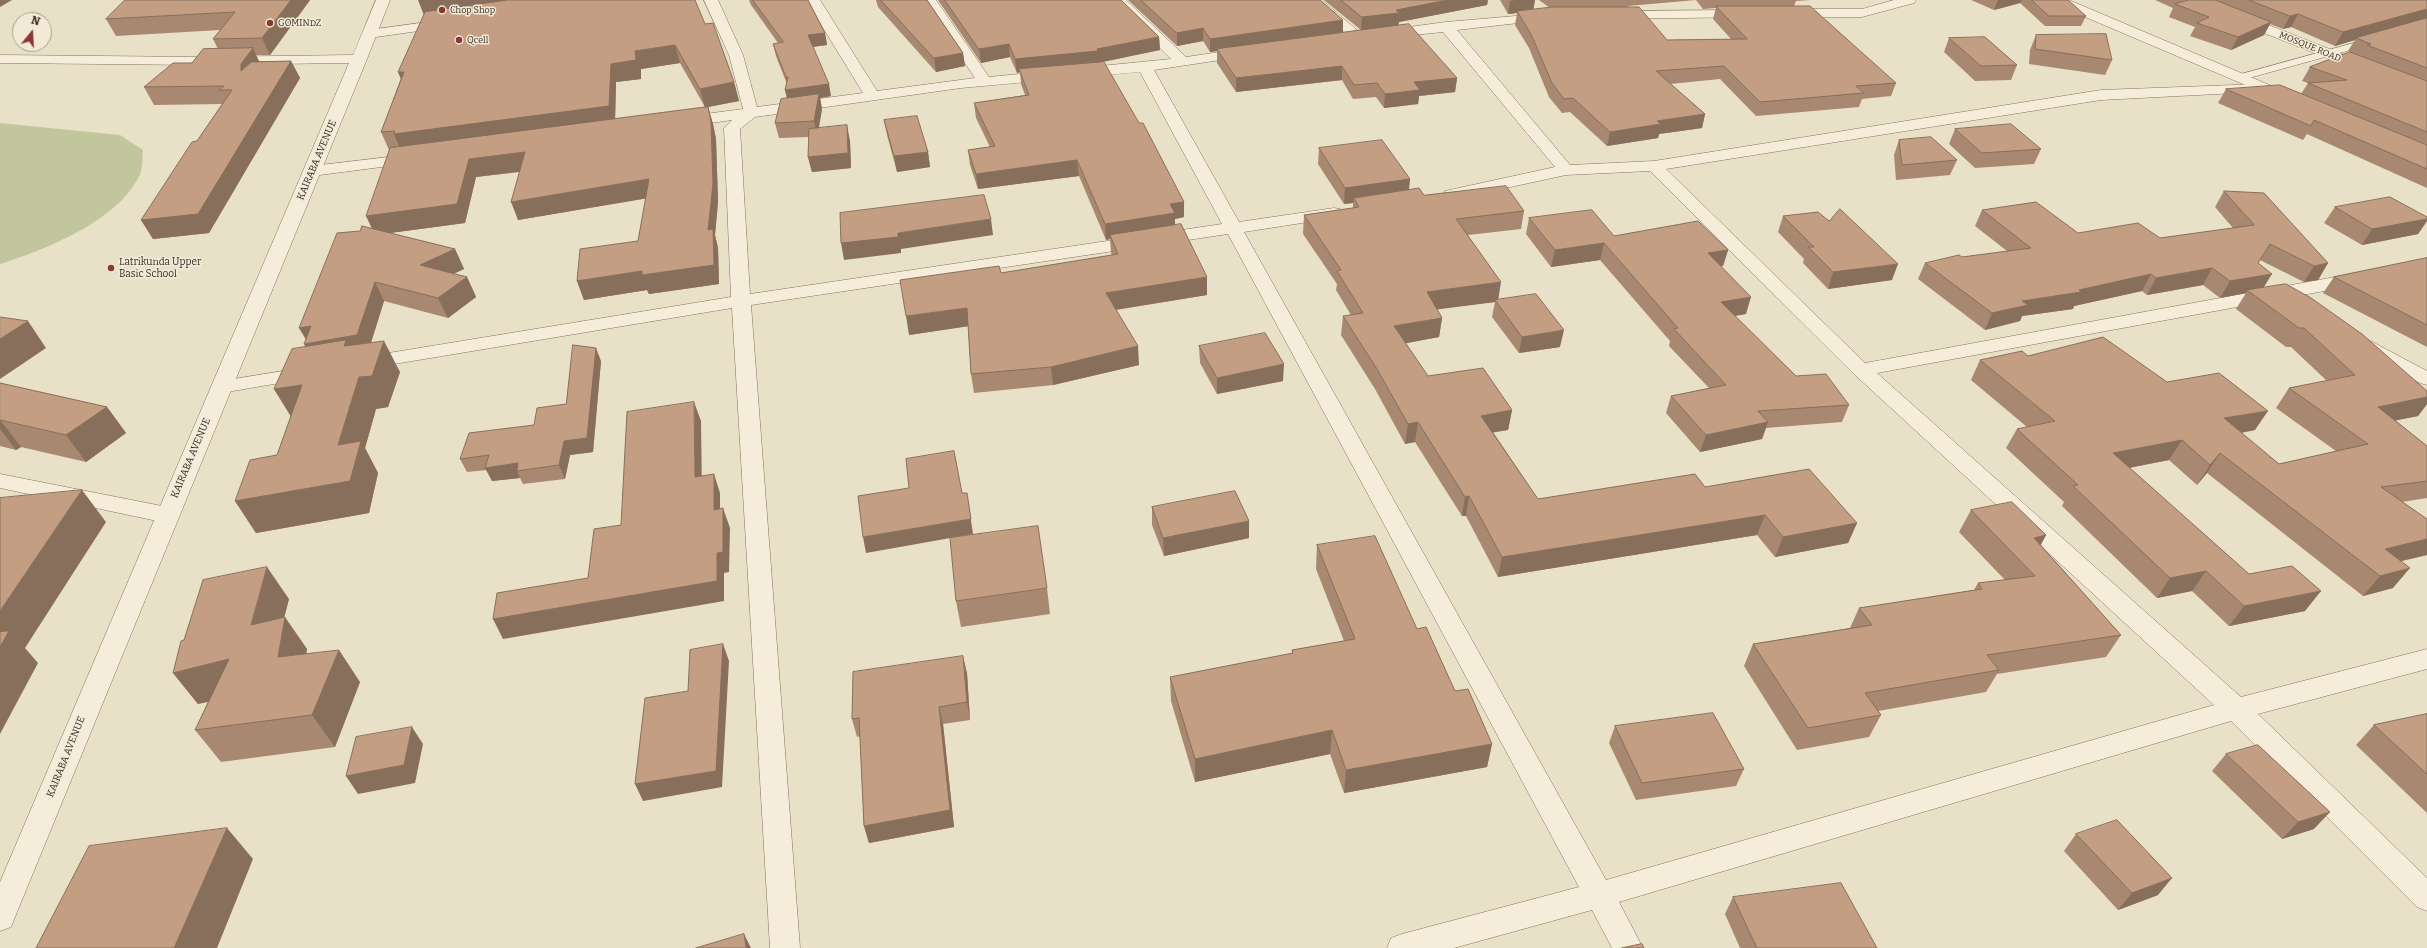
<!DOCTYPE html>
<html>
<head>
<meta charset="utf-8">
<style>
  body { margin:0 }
  #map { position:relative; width:2427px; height:948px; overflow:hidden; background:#e9e0c8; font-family:Bitter,serif }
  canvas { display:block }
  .north { position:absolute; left:12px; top:12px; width:40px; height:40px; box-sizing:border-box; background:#f2ead7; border:1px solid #a69e8e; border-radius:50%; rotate:18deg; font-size:11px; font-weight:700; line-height:16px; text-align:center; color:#352b21 }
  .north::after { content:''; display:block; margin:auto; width:14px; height:18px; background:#8b3736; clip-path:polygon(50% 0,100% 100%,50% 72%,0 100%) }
</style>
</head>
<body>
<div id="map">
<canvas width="2427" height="948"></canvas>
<div class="north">N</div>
</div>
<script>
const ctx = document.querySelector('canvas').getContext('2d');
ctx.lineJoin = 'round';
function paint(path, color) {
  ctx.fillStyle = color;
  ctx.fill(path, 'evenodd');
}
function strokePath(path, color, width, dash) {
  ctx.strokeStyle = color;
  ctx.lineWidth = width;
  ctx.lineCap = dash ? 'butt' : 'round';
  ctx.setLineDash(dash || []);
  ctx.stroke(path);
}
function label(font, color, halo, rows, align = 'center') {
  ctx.font = font + ' Bitter,serif';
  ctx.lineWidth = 3;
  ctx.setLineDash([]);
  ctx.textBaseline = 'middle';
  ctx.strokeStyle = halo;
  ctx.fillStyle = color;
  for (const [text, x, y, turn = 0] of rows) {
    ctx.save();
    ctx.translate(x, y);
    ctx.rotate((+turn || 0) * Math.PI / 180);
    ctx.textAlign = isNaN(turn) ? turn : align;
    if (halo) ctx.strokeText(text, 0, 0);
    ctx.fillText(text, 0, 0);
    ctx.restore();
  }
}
paint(new Path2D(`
  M0 123 120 135 143 150C142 157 143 167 140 174 120 220 45 250 0 264Z`), '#c1c69d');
const service = new Path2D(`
  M2372 38 2376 39V43L2238 81 2233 78 2234 76Z`);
const minor = new Path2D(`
  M704 0H718L743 55 757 107 863 93 806 0H820L877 91 975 78 922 0H936L989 77 1171 59 1111 0H1126L1186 57 1247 48 1252 49 1254 52 1252 55 1247 56 1154 70 1239 222 1334 208 1340 209 1343 213 1340 217 1334 218 1244 232 1606 880 2214 705 1854 374 1650 171 1566 175 1451 200 1445 199 1443 195 1445 191 1555 167 1443 32 1384 38 1377 34 1379 31 1446 22 1550 13 1552 16 1550 19 1545 20 1457 30 1570 165 1654 161 2101 90 2261 84 2264 87 2256 92 2101 100 1666 169 1865 363 2357 273 2364 275 2366 279 2364 283 2357 285 1877 373 2241 697 2427 649V669L2258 714 2427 878V911L2417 907 2231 721 1619 902 1643 948H1612L1592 910 1454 948H1387L1391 938 1402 934 1579 887 1228 234 751 305 800 948H770L732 308 364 369 357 367 354 363 357 359 364 357 731 297 724 128 732 120 682 127 674 122 682 117 743 109 729 55ZM1140 72 1222 224 750 294 740 129 755 117 961 88Z
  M1307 0H1322L1365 37 1358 41 1353 40Z
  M1894 0H1916L1914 3 1862 17H1787L1780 13 1787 9H1862Z
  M2186 0H2205L2370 65 2372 68 2365 72 2360 71 2188 3Z
  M1745 10 1752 14 1750 17 1615 19 1608 15 1615 11Z
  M449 19 454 20 456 23 454 26 369 38 362 34 369 30Z
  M414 154 420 156 422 159 420 162 312 176 306 175 304 171 306 167 312 166Z
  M2363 337 2427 371V385L2420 383 2356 347 2353 343 2356 339Z
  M308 367 315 369 318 373 315 377 221 393 214 391 211 387 214 383 221 381Z
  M0 474 167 507 175 509 178 515 175 521 167 523 0 488Z`);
const tertiary = new Path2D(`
  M376 0H390L367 59 15 917 11 927 0 931V882L349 63 198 65 0 63V55L198 57 353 55Z
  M2050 0H2069L2293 95 2296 98 2288 103 2283 101 2052 3Z`);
strokePath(service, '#83735f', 1);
strokePath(minor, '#83735f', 1);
strokePath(tertiary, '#83735f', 1);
paint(service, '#f5edda');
paint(minor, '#f5edda');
paint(tertiary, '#f5edda');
paint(new Path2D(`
  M125 0H310L270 55H256L259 61H291L300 78 209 233 153 239 141 220 197 141 222 104 154 105 144 87 218 49 213 39 220 30 116 36 106 19Z
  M749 0H808L825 33 827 45 813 47 831 96 820 98 822 109 819 128 850 141 851 168 812 172 808 157 809 137 779 138 775 123 787 98 785 90 787 84 776 56 773 44 778 43 751 5Z
  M876 0H927L963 53 965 66 936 72 878 7Z
  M938 0H1121L1159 37 1160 50 1100 62 1184 202V217L1175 219V225L1207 295 1116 310 1139 365 1053 385 974 393 971 374 968 326 909 335 1001 273 1112 255 1111 253 1110 239 1106 240 1079 176 978 189 970 165 968 150 990 147 976 118 974 103 1025 95 1021 84 1020 72 1017 73 1010 57 981 63Z
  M1128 0H1320L1343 20V33L1361 30 1324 0H1488L1487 5 1399 22 1398 25 1457 78 1455 92 1419 96 1418 104 1384 108 1376 97 1353 99 1342 80 1236 92 1217 63V51L1210 52 1203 41 1177 46Z
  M1500 0H1535L1533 10 1550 8 1539 0H1811L1796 1 1794 6 1896 83 1891 96 1862 99 1859 107 1756 116 1720 79 1670 84 1705 114 1702 128 1659 134 1658 138 1607 146 1570 112 1562 113 1549 97 1529 48 1515 25 1517 13 1508 14ZM1696 0 1703 9 1716 8 1713 19 1731 39 1667 40 1628 7V6Z
  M1971 0H2068L2086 16 2081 26H2045L2020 3 1994 10Z
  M2155 0H2427V188L2307 134 2303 140 2218 103 2226 89 2301 94 2308 83 2302 81 2310 67 2350 52 2348 51 2355 40 2335 46 2291 27 2283 29 2270 24 2264 35 2231 50 2190 36 2195 27 2169 17 2173 8Z
  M705 24 734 82 739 101 708 107 713 124 716 139 718 202 715 235 718 248 719 284 649 294 647 290 584 300 577 281 638 241 646 198 518 220 520 172 476 177 465 223 390 233 455 249 464 269 453 274 467 277 476 297 448 318 384 301 371 343 400 372 388 407 376 409 365 448 378 473 369 513 256 533 235 501 277 455 291 416 274 389 306 347 360 231 372 228 389 150 381 132 401 78 398 72ZM680 63 705 107 615 119 616 82 641 79V69Z
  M2036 35 2112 60 2105 75 2029 64 2030 50Z
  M1949 38 2017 65 2011 80 1975 81 1944 52Z
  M884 120 928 152 930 167 897 172 887 135Z
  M1955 129 2041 149 2034 164 1975 168 1949 144Z
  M1899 140 1957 160 1950 175 1896 180 1894 155Z
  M1319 148 1410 179 1409 190 1424 195 1524 211 1521 229 1468 235 1498 300 1560 347 1519 353 1492 317 1495 302 1437 309 1442 318 1439 337 1405 343 1428 376 1512 410 1508 430 1493 432 1538 499 1705 487 1857 523 1848 543 1775 557 1757 535 1498 577 1466 516H1462L1415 442 1405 444 1375 389 1341 335 1343 316 1351 315 1336 290 1337 284 1303 234 1304 215 1353 208V203L1344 204 1318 164Z
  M2224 191 2328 263 2318 280 2304 282 2260 260 2258 263 2264 288 2427 391V404L2418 416 2395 420 2427 446V498L2402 502 2427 519V555L2402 561 2393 588 2363 596 2207 473 2197 485 2169 460 2129 468 2249 574 2305 611 2229 626 2192 591 2157 598 2062 506 2064 502 2006 448 2017 429 2027 427 1971 380 1980 360 2028 356 2167 382 2255 430 2241 433 2279 464 2336 451 2276 408 2289 388 2327 381 2291 347H2286L2236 309 2246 293 2220 298 2203 285 2147 295 2142 291 2074 306 2073 309 2022 316 2020 321 1985 330 1918 279 1925 263 2007 251 1975 226 1982 210 2078 233 2160 238 2233 228 2215 207Z
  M2335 207 2427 217V221L2418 234 2362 245 2324 223Z
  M1783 216 1892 280 1828 289 1803 263 1804 259 1778 232Z
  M1529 218 1614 236 1728 250 1723 266H1721L1746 314 1734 316 1796 376 1849 405 1842 422 1766 428 1762 439 1700 452 1666 413 1671 396 1709 388 1669 346 1670 341 1600 260 1551 267 1526 234Z
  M2427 258V347L2323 293 2334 277Z
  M1199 346 1283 381 1217 394 1200 363Z
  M601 361 593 452 570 455 565 479 523 484 520 478 492 481 487 470 467 472 460 459 534 425 566 404Z
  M0 383 107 407 126 433 86 462 21 447 16 450 0 446Z
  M1152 507 1249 538 1164 556 1152 525Z
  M1971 510 2046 535 2041 545 2121 635 2106 657 1997 674 1986 692 1878 711 1881 715 1869 737 1797 750 1744 666 1753 644 1850 628 1859 608 1974 590 1978 583 2005 580 1959 532Z
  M1317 545 1417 629 1455 691 1492 744 1487 767 1344 793 1330 754 1195 782 1171 701 1170 677 1292 654V650L1344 641 1316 569Z
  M1047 588 1050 614 961 627 956 601Z
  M289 599 284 617 307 649 306 653 360 682 335 747 221 762 195 730 208 702 198 704 173 673 184 640Z
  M967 673 970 720 943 724 954 827 869 843 864 826 860 736 857 737 852 719Z
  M2427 714V813L2356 745 2374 725Z
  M1615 726 1744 769 1736 786 1636 800 1609 743Z
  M2226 754 2314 829 2282 839 2212 771Z
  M2076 834 2158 895 2118 910 2064 851Z
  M1733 897 1877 948H1740L1725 914Z`), '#a88870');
paint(new Path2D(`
  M0 0H12L0 7Z
  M291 0H310L270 55 262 38Z
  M418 0H556L425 18Z
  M1448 0H1488L1487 5 1399 22 1398 26 1361 30 1362 17Z
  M1515 0H1535L1533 11H1517V13L1508 14 1510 1Z
  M1998 0H2022L2020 3 1994 10Z
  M2427 9V20L2356 38 2355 40 2335 46 2343 32Z
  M2298 14 2291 27 2283 29 2290 16Z
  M1343 20V33L1217 49V51L1210 52V39Z
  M2271 22 2264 35 2231 50 2238 37Z
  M1203 28V41L1177 46V33Z
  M825 33 827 45 811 47 808 35Z
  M1159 37 1160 50 1098 63 1019 69 1020 72 1017 73 1015 59 1097 49Z
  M1009 44 1010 57 981 63 979 49Z
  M675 45 680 63 641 69V79L616 82 615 125 402 153 394 134 611 64 635 51Z
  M253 48 261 66 241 71V64Z
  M963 53 965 66 936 72 934 58Z
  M291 61 300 78 209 233 153 239 141 220Z
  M1342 66V80L1236 92V78Z
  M398 72H404L406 91Z
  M786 77H788L829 84 831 96 820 98 822 109 817 136 814 121 788 102 785 90 789 89Z
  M1457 78 1455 92 1419 96 1418 104 1384 108 1385 94 1414 82Z
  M734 82 739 101 708 107 713 124 716 139 718 202 715 235 718 248 719 284 649 294 647 290 584 300 577 281 708 230 705 108 700 89Z
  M1705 114 1702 128 1659 134 1658 138 1607 146 1610 132 1657 121Z
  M847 125 850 141 851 168 812 172 808 157Z
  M525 152 532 170 476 177 465 223 375 235 366 216 469 159Z
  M928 152 930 167 897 172 894 156Z
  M1077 160 1079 176 978 189 976 174Z
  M649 179 655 197 518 220 511 202Z
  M1410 179 1408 194 1354 198 1353 203 1344 204 1345 188Z
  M1184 202V217L1175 219V229L1110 235V239L1106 240 1105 224 1170 204Z
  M991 219 993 235 901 249V253L844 260 841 243 898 233Z
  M2427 219V221L2418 234 2362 245 2372 229Z
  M1604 243 1600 260 1551 267 1555 250Z
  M455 249 464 269 429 285 420 265Z
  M1728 250 1723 266 1703 269 1708 253Z
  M2328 263 2318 280 2304 282 2314 266Z
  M1898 264 1892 280 1828 289 1833 272Z
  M2212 268 2203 285 2147 295 2156 278Z
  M2151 274 2142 291 2074 306 2073 309 2022 316 2020 321 1985 330 1992 313 2022 301 2079 290Z
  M2272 274 2262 290H2247L2246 293 2220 298 2230 281Z
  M467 277 476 297 448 318 438 298Z
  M1207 277V295L1107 311 1106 293Z
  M375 282 384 301 367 355 316 364 304 344 308 343 299 328Z
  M1501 282 1498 301 1495 300V302L1425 311 1427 292Z
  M1751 297 1746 314 1716 319 1721 302Z
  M967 308 970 326 909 335 906 316Z
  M1442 318 1439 337 1392 346 1394 326Z
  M28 321 46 348 0 379V339Z
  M1564 330 1560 347 1519 353 1522 337Z
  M384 341 400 372 388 407 376 409 365 448 378 473 369 513 256 533 235 501 338 445 359 377Z
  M1138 346 1139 365 1053 385 1051 367Z
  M596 348 601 361 593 452 570 455 565 479 559 465 564 441Z
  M1284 364 1283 381 1217 394V378Z
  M302 385 293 420 274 389Z
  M2427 397V404L2418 416 2364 427 2378 407Z
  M694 402 701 421 702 496 695 477Z
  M107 407 126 433 86 462 66 435Z
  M1512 410 1508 430 1478 435 1481 416Z
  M2268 411 2255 430 2211 438 2224 418Z
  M0 420 21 447 16 450 0 429Z
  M1418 422 1415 442 1405 444 1408 424Z
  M1768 422 1762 439 1700 452 1706 435Z
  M2182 440 2169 460 2102 473 2113 453Z
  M2220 453 2207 473 2197 485 2210 465Z
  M518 463 517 471 520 478 492 481 485 468Z
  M714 474 720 493V529L714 510Z
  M82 490 106 522 25 648 38 663 0 734V611Z
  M967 493 973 534 866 553 863 537Z
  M1469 496 1466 516H1462L1465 497Z
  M723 508 730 528 729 572 724 573V601L503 639 493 619 717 553Z
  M1765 515 1757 535 1498 577 1502 557Z
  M1249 521V538L1164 556 1163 538Z
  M1857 523 1848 543 1775 557 1783 537Z
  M2046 535 2033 557 2034 538Z
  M2427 539V555L2370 568 2385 549Z
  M267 567 289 599 274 657 251 625Z
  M2410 568 2393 588 2363 596 2380 576Z
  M2206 571 2192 591 2157 598 2170 578Z
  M2321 591 2305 611 2229 626 2244 606Z
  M285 617 307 649 300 689 278 657Z
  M723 644 729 661 722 787 643 801 635 784Z
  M339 650 360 682 335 747 312 715Z
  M963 656 967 673 970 720 967 702Z
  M229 659 253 691 198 704 173 673Z
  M939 707 943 724 954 827 869 843 864 826Z
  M412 727 423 744 415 783 358 794 346 776Z
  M1332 730 1330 754 1195 782V759Z
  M1492 744 1487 767 1344 793 1346 770Z
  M2330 812 2314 829 2282 839 2298 822Z
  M227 828 253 859 217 948H174Z
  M2172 878 2158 895 2118 910 2132 893Z
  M744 934 751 948H746Z`), '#886f5b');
const building = new Path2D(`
  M125 0H291L262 38 213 39 235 12 106 19Z
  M508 0H695L705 24 713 23 734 82 700 89 675 45 635 51 636 60 611 64 609 106 394 134 395 131 381 132 404 72H398L425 12Z
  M753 0H808L825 33 808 35 829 84 785 90 788 77H786L773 44 783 42Z
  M881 0H927L963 53 934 58Z
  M945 0H1121L1159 37 1097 49 1098 51 1015 59 1009 44 979 49Z
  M1141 0H1320L1343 20 1210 39 1203 28 1177 33Z
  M1341 0H1448L1396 10 1399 13 1362 17Z
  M2032 0H2068L2086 16H2049Z
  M2189 0H2215L2271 22 2238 37 2197 23 2209 17 2175 4Z
  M2249 0H2427V9L2343 32 2298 14 2290 16Z
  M1716 6H1810L1896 83 1856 86 1864 93 1760 102 1724 66 1656 71 1705 114 1657 121 1661 124 1610 132 1573 98 1564 99 1552 83 1531 34 1517 11 1552 7H1639L1667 40 1747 39Z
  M2427 18V68L2367 45 2371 44 2356 38Z
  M1409 24 1457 78 1414 82 1420 90 1385 94 1377 83 1354 85 1342 66 1236 78 1217 49Z
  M2106 34 2112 60 2035 49 2036 35Z
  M1985 37 2017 65 1981 66 1949 38Z
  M253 48 241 64V71L251 62 291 61 198 214 141 220 192 142 197 141 232 90H219L224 86 144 87 173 63H192L203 49Z
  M2350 52 2427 81V132L2308 83 2347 80 2310 67Z
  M1104 62 1139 123H1143L1184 202 1170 204 1175 213 1105 224 1077 160 976 174 968 150 995 146 974 103 1029 95 1019 69Z
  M2280 85 2427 145V169L2314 120 2311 126 2226 89Z
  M819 94 814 121 775 123 781 99Z
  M708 107 711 122 713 184 708 230 713 229 714 265 642 275V271L577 281 580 249 638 241 649 179 511 202 525 152 469 159 457 204 366 216 390 148Z
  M917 116 928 152 894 156 884 120Z
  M2011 124 2041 149 1982 153 1955 129Z
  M847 125 848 153 808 157 809 129Z
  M1931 137 1957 160 1902 165 1899 140Z
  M1382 140 1410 179 1345 188 1319 148Z
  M1506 186 1524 211 1456 219 1501 282 1427 292 1442 318 1394 326 1428 376 1483 368 1512 410 1481 416 1538 499 1695 474 1705 487 1809 469 1857 523 1783 537 1765 515 1502 557 1469 496 1465 497 1418 422 1408 424 1377 369 1343 316 1363 313 1337 271 1341 270 1304 215 1359 207 1354 198 1419 188 1424 195Z
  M2224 191 2264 193 2328 263 2314 266 2270 244 2258 263 2272 274 2230 281 2212 268 2156 278 2151 274 2079 290 2081 292 2022 301 2028 305 1992 313 1925 263 1959 255 1962 257 2031 248 1982 210 2036 202 2078 233 2138 223 2160 238 2254 225Z
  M984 195 991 219 898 233V237L841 243 840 213Z
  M2390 197 2427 217V219L2372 229 2335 207Z
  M1840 209 1898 264 1833 272 1808 247H1814L1783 216 1818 212 1829 221Z
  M1592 210 1614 236 1698 221 1728 250 1708 253 1751 297 1721 302 1796 376 1826 374 1849 405 1758 411 1768 422 1706 435 1671 396 1726 385 1674 329 1678 328 1604 243 1555 250 1529 218Z
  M1181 224 1207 277 1106 293 1138 346 1051 367 971 374 967 308 906 316 900 280 999 266 1001 273 1118 254 1110 235Z
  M362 226 455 249 420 265 467 277 438 298 375 282 357 335 304 344 311 326 299 328 337 233 360 231Z
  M2427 258V325L2334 277Z
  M2286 284 2311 298 2362 334 2427 391V397L2378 407 2427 446V481L2381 487 2427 519V539L2385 549 2410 568 2380 576 2220 453 2210 465 2182 440 2113 453 2249 574 2292 566 2321 591 2244 606 2206 571 2170 578 2073 486 2078 485 2017 429 2055 421 1980 360 2022 351 2028 356 2103 337 2167 382 2219 373 2268 411 2224 418 2279 464 2368 444 2289 388 2355 375 2304 328H2299L2247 290Z
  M1536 294 1564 330 1522 337 1495 300Z
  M0 317 28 321 0 339Z
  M1265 333 1284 364 1217 378 1199 346Z
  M346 340 344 346 384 341 372 376 359 377 338 445 361 441 350 481 235 501 250 460 277 455 302 385 274 389 292 349Z
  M573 345 596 348 587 438 564 441 559 465 517 471 518 463 485 468 489 455 460 459 469 433 534 425 537 408 566 404Z
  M0 383 107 407 66 435 0 420Z
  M694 402 695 477 714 474V510L723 508V552L717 553V581L493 619 497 593 588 578 594 529 621 525 627 412Z
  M954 451 962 493H967L971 519 863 537 858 496 909 488 906 459Z
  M82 490 0 611V498Z
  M1235 491 1249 521 1163 538 1152 507Z
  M2012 502 2046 535 2034 538 2121 635 1987 655 1999 670 1865 693 1881 715 1808 728 1753 644 1872 625 1859 608 1982 589 1978 583 2035 576 1971 510Z
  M1038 526 1047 588 956 601 950 538Z
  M1375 536 1417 629 1426 627 1455 691 1468 689 1492 744 1346 770 1332 730 1195 759 1170 677 1293 653 1292 650 1355 639 1317 545Z
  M267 567 251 625 285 617 278 657 339 650 312 715 195 730 229 659 173 673 181 641 184 640 203 580Z
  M9 631 0 647V632Z
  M723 644 716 771 635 784 645 698 688 691 690 650Z
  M963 656 967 702 939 707 950 810 864 826 859 718 852 719 853 672Z
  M1713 713 1744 769 1642 783 1615 726Z
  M2427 714V774L2374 725Z
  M412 727 404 765 346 776 356 737Z
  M2258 745 2330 812 2298 822 2226 754Z
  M2117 820 2172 878 2132 893 2076 834Z
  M227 828 174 948H36L89 846Z
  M1841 883 1877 948H1757L1733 897Z
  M744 934 746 948H696Z
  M1642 944 1644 948H1622Z`);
paint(building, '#c39e82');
strokePath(building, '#886f5b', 1);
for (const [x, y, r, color] of [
  [442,10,4,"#8b3736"],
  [270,23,4,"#8b3736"],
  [459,40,4,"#8b3736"],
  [111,268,4,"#8b3736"]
]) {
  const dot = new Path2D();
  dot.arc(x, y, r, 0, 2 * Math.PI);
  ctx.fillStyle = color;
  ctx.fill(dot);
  strokePath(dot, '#f2ead7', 1.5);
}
label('9px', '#352b21', '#f2ead7', [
  ["Chop Shop",450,10],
  ["GOMINDZ",278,23],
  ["Qcell",467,40]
], 'left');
label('9px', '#352b21', '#f2ead7', [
  ["MOSQUE ROAD",2310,47,22]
]);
label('10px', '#352b21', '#f2ead7', [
  ["KAIRABA AVENUE",317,160,-67],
  ["KAIRABA AVENUE",191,458,-67],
  ["KAIRABA AVENUE",66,757,-68]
]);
label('10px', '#352b21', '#f2ead7', [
  ["Latrikunda Upper",119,262],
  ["Basic School",119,274]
], 'left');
</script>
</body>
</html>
